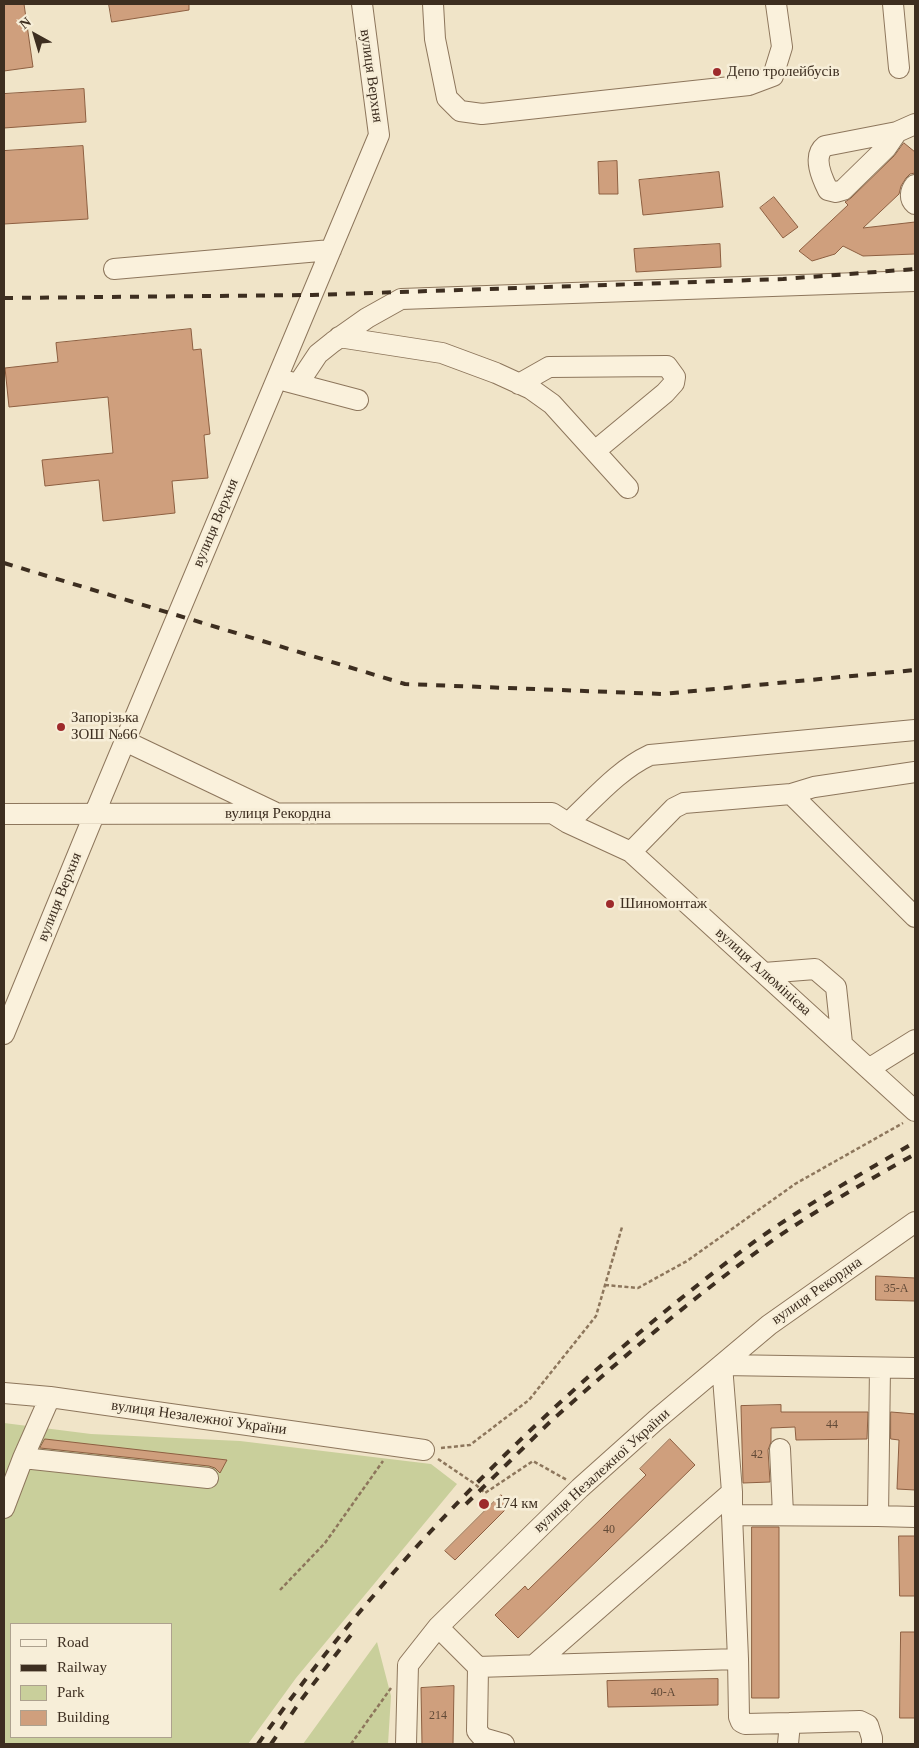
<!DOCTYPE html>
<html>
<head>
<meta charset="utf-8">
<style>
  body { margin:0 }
  #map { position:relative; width:919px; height:1748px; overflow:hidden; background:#f0e4c8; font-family:"Times New Roman",serif }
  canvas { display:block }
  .frame { position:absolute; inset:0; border:5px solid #3d2e20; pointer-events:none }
  .legend { position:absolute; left:10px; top:1623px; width:162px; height:115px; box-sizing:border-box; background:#f7eed8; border:1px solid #ada18e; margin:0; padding:6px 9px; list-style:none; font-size:15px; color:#3d2e20 }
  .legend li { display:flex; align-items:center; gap:10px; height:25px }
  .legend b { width:25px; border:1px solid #ada18e }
  .north { position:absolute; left:10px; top:10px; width:50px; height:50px; -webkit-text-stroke:4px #f7eed8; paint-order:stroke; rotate:321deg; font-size:14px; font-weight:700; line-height:20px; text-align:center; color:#3d2e20 }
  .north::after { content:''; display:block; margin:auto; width:18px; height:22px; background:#3d2e20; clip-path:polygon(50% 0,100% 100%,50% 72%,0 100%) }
</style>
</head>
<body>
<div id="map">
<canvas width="919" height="1748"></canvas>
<div class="frame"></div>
<ul class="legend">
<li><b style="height:6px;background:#faf1dc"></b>Road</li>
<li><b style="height:6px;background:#3d2e20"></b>Railway</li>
<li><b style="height:14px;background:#c9cf9b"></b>Park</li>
<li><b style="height:14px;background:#cf9f7d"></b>Building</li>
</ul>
<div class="north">N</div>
</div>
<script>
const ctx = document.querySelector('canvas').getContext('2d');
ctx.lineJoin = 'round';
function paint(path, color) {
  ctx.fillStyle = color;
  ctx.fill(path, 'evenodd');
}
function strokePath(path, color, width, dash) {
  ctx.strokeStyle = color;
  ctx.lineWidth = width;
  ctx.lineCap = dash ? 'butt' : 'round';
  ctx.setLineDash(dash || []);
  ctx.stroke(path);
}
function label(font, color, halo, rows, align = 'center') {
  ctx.font = font + ' "Times New Roman",serif';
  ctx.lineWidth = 5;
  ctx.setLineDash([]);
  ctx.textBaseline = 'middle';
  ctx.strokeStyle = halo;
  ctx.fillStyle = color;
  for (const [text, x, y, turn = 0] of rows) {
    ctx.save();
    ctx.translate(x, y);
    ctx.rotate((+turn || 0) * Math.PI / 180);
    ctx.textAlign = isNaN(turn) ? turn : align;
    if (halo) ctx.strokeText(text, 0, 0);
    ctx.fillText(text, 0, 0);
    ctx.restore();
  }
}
paint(new Path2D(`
  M4 1423 91 1434 240 1441 431 1464 457 1484 296 1678 248 1744H4ZM11 1624H171V1737H11Z
  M377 1642 391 1696 388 1744H303Z`), '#c9cf9b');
const building = new Path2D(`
  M4 4H24L33 67 4 71Z
  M109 4H189V10L112 22Z
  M84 89 86 122 4 128V94Z
  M904 143 915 152V173L910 174 906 178 901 186 899 194 863 228 915 222V254L863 256 843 246 835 254 812 261 799 251 848 205 845 202 851 198 894 156Z
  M83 146 88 219 4 224V151Z
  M617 161 618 194H599L598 162Z
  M719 172 723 207 643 215 639 180Z
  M774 197 798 227 783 238 760 208Z
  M720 244 721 267 636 272 634 249Z
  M191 329 193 350 201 349 210 434 204 435 208 478 172 481 175 513 103 521 99 480 45 486 42 460 113 453 108 397 9 407 5 368 58 362 56 343Z
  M876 1276 915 1278V1301L876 1300Z
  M781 1405V1412H868L867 1439 796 1440 795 1427 771 1428V1442L768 1450 770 1482 743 1483 741 1406Z
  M891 1412 915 1414V1490L897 1489 899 1440 891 1439Z
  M45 1439 227 1460 220 1473 215 1468 209 1466 40 1448Z
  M670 1439 695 1465 518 1638 495 1615 525 1586 528 1590 646 1475 640 1469Z
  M501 1495 511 1504 455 1560 445 1551Z
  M752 1527H779V1698H752Z
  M899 1536H915V1596H900Z
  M901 1632H915V1718H900Z
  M718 1679V1705L608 1707 607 1681Z
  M454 1686 453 1744H422L421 1688Z`);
paint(building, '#cf9f7d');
strokePath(building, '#8d5f41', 1);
const minor = new Path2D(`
  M433 4 435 39 447 98 460 111 482 114 749 85 773 76 782 47 776 4
  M893 4 899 68
  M897 132 886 148 843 190 836 192 828 190C822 178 812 156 825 146L897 132 915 124
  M915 185C910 191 909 199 915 204
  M114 269 331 250
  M339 337 442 353 496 373 531 389 552 404 628 488
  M286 381 358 400
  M298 384 318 354 333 342 367 318 401 299 915 281
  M519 384 549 367 667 366 675 377 674 383 665 393 595 451
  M125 741 274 812
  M791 794 814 787 915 772
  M4 814 552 813 568 823 631 852 915 1111
  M568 823C594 799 618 770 650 755L915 730
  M631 852 674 808 684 803 791 794 915 917
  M764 973 815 969 836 987 842 1043
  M4 1034 94 815 379 135 362 4
  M870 1068 915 1040
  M722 1365 732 1492V1515L738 1659 739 1717 741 1722 745 1724 790 1723
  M722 1365 915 1368
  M880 1368 878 1516 915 1517
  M4 1393 50 1397 424 1450
  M780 1449 783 1514
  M23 1458 208 1478
  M4 1508 23 1458 50 1397
  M732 1515 878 1516
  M438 1627 478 1667 477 1731 483 1738 504 1744
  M534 1665 732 1492
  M477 1667 738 1659
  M406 1744 408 1665 438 1627 580 1488 656 1420 769 1325 915 1222
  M788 1744 790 1723 860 1721 868 1725 872 1738V1744`);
strokePath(minor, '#8d765c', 22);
strokePath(new Path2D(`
  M605 1285 638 1288 687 1261 795 1184 903 1123
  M441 1448 470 1445 529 1400 596 1316 622 1227
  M438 1459 475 1484 485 1493 533 1461 567 1480
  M280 1590 325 1543 383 1461
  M351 1744 391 1688`), '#8d765c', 2.5, [4, 2.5]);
strokePath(minor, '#faf1dc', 20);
strokePath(new Path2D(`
  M4 298 312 295 783 279 915 269
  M4 563 405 684 662 694 915 670
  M466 1504C494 1477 522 1449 550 1422 623 1357 699 1292 779 1236 823 1206 869 1180 915 1154
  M258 1744C392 1554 561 1387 747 1247 800 1208 858 1176 915 1142
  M271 1744 301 1700 354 1631`), '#3d2e20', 4, [9, 9]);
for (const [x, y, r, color] of [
  [717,72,5,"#9e2a2b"],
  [61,727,5,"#9e2a2b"],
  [610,904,5,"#9e2a2b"],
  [484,1504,6,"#9e2a2b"]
]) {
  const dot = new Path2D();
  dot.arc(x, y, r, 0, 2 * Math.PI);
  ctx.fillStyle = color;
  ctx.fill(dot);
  strokePath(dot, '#f7eed8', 2);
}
label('12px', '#624a37', null, [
  ["35-А",896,1289],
  ["44",832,1425],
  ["42",757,1455],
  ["40",609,1530],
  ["40-А",663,1693],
  ["214",438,1716]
]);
label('15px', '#3d2e20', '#f7eed8', [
  ["Депо тролейбусів",727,72],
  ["Запорізька",71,718],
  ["ЗОШ №66",71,735],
  ["Шиномонтаж",620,904],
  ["174 км",495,1504]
], 'left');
label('15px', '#3d2e20', '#f7eed8', [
  ["вулиця Верхня",371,76,82],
  ["вулиця Верхня",216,523,-67],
  ["вулиця Рекордна",278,814],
  ["вулиця Верхня",60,897,-68],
  ["вулиця Алюмінієва",763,972,42],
  ["вулиця Рекордна",817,1291,-35],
  ["вулиця Незалежної України",199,1418,8],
  ["вулиця Незалежної України",602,1471,-42]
]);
</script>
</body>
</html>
